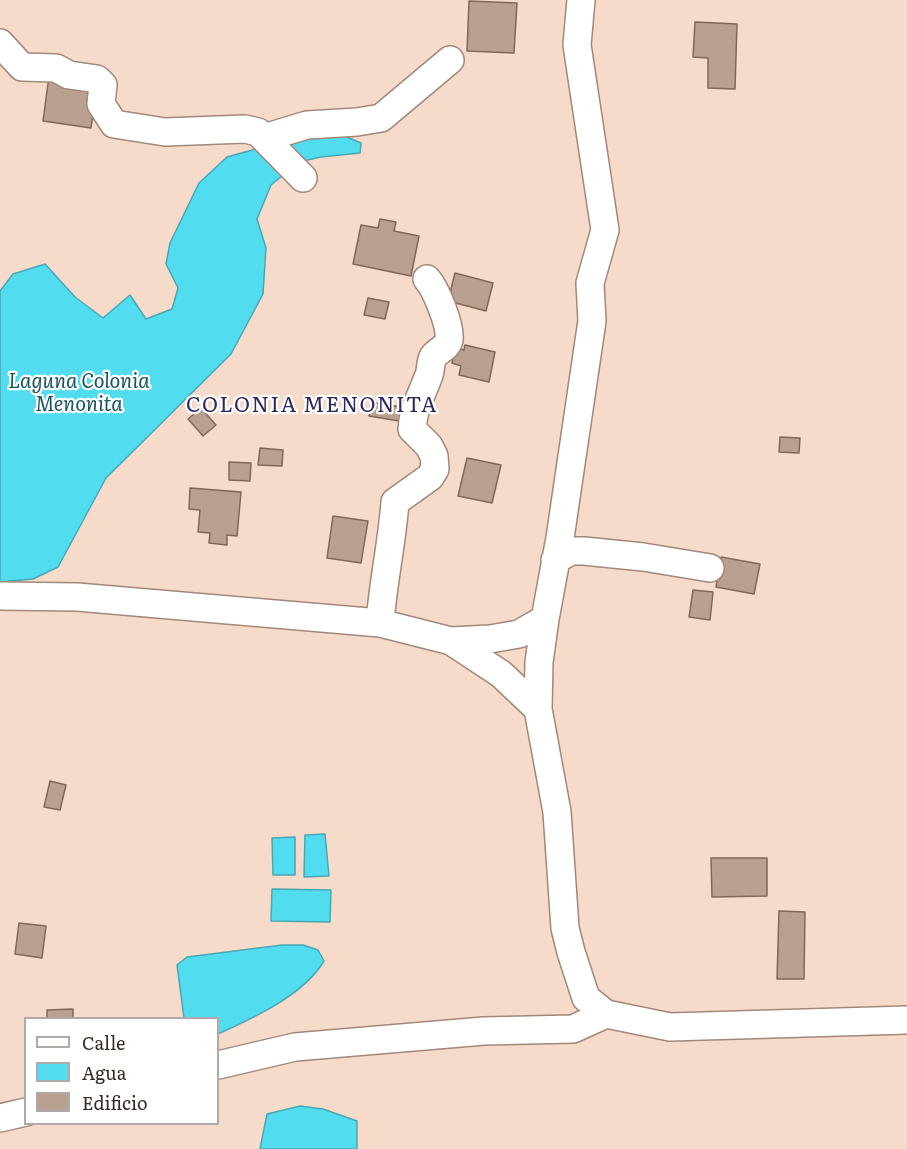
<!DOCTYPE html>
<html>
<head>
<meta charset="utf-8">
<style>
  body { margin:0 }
  #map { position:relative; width:907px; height:1149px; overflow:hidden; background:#f6daca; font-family:Literata,serif }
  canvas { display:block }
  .legend { position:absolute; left:24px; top:1017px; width:195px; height:108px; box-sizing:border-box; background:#fff; border:2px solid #aeaaa7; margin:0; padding:8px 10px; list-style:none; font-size:18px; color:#352a24 }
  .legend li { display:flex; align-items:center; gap:12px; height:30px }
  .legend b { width:30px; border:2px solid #aeaaa7 }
</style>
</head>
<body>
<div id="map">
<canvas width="907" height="1149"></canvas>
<ul class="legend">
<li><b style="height:8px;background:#fff"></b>Calle</li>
<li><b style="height:16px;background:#52dcf0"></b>Agua</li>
<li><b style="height:16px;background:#baa090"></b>Edificio</li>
</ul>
</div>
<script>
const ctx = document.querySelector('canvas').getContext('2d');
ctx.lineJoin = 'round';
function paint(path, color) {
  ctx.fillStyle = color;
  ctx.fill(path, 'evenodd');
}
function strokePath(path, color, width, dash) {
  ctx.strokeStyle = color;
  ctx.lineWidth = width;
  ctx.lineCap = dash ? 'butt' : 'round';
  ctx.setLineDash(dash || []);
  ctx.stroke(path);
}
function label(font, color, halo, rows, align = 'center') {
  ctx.font = font + ' Literata,serif';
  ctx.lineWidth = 4.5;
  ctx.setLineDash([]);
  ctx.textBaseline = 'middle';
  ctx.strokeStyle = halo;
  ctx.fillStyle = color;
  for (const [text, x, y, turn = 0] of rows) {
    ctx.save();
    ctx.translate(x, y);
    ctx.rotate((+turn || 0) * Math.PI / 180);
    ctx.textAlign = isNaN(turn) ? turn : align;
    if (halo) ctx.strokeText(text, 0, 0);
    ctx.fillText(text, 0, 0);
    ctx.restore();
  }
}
const water = new Path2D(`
  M317 132 342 135 361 143 360 153 321 157 299 162 271 185 257 219 266 248 263 294 231 354 106 478 58 567 33 579 0 582V291L13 274 45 264 75 297 103 318 130 295 146 319 172 309 178 288 166 264 170 243 199 183 227 157Z
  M325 834 329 876 304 877 305 835Z
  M295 837V875H273L272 838Z
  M272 889 331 890 330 922 271 921Z
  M282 945H303L318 950 324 961C304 995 253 1018 218 1034V1018H184L177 965 187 957Z
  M300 1106 323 1109 357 1121V1149H260L267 1114Z`);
paint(water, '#52dcf0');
strokePath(water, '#49a7b3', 1.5);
const building = new Path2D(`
  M469 1 517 3 514 53 467 51Z
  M695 22 737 24 735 89 708 88V58L693 57Z
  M49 76 97 83 91 128 43 121Z
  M380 219 396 222 394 231 419 236 411 276 353 264 361 225 378 228Z
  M455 273 493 283 486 311 448 301Z
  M368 298 389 302 385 319 364 315Z
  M465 345 495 352 489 382 459 375 461 366 452 363 455 348 464 350Z
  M371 402 407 408 405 422 369 416Z
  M201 408 216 425 203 436 188 419Z
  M780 437 800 438 799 453 779 452Z
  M260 448 283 450 282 466 258 465Z
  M467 458 501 465 492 503 458 496Z
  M229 462 251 463 250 481 229 480Z
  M190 488 241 492 237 536 227 535V545L209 543 210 533 198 532 200 510 189 509Z
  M333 516 368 521 361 563 327 558Z
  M721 557 760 564 754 594 716 587Z
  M693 590 713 592 710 620 689 617Z
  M50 781 66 785 60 810 44 807Z
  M711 858H767V896L712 897Z
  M779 911 805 912 804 979H777Z
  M19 923 46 926 42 958 15 954Z
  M73 1009V1018H47V1010Z`);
paint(building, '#baa090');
strokePath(building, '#806859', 1.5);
const minor = new Path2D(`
  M581 0 577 45 605 230 590 283 592 321 560 538 545 619 539 662 538 709 557 812 565 928 571 952 586 998 606 1014 670 1027 907 1020
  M0 43 22 67 56 68 69 75 97 79 103 85 101 104 114 124 165 132 245 129 258 132 303 178
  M264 138 307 125 357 122 381 118 450 60
  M555 560 571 551H584L643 557 710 568
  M0 596 77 597 380 623 451 641 501 674 538 709
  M380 623C383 582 392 543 395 502L430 477 435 469 434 456 429 446 412 429C413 409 422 394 429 375 431 370 430 363 433 357 437 351 447 348 449 340 451 326 436 289 427 279
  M451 641 490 639 519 634 545 619
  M218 1065 295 1047 484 1031 573 1029 606 1014
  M0 1118 26 1112`);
strokePath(minor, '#a18879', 30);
strokePath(minor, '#fff', 27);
label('italic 20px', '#19545c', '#fff', [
  ["Laguna Colonia",79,382],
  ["Menonita",79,405]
]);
ctx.letterSpacing = '1.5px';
label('21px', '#2d2761', '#fff', [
  ["COLONIA MENONITA",312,406]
]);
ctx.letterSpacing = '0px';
</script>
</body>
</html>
